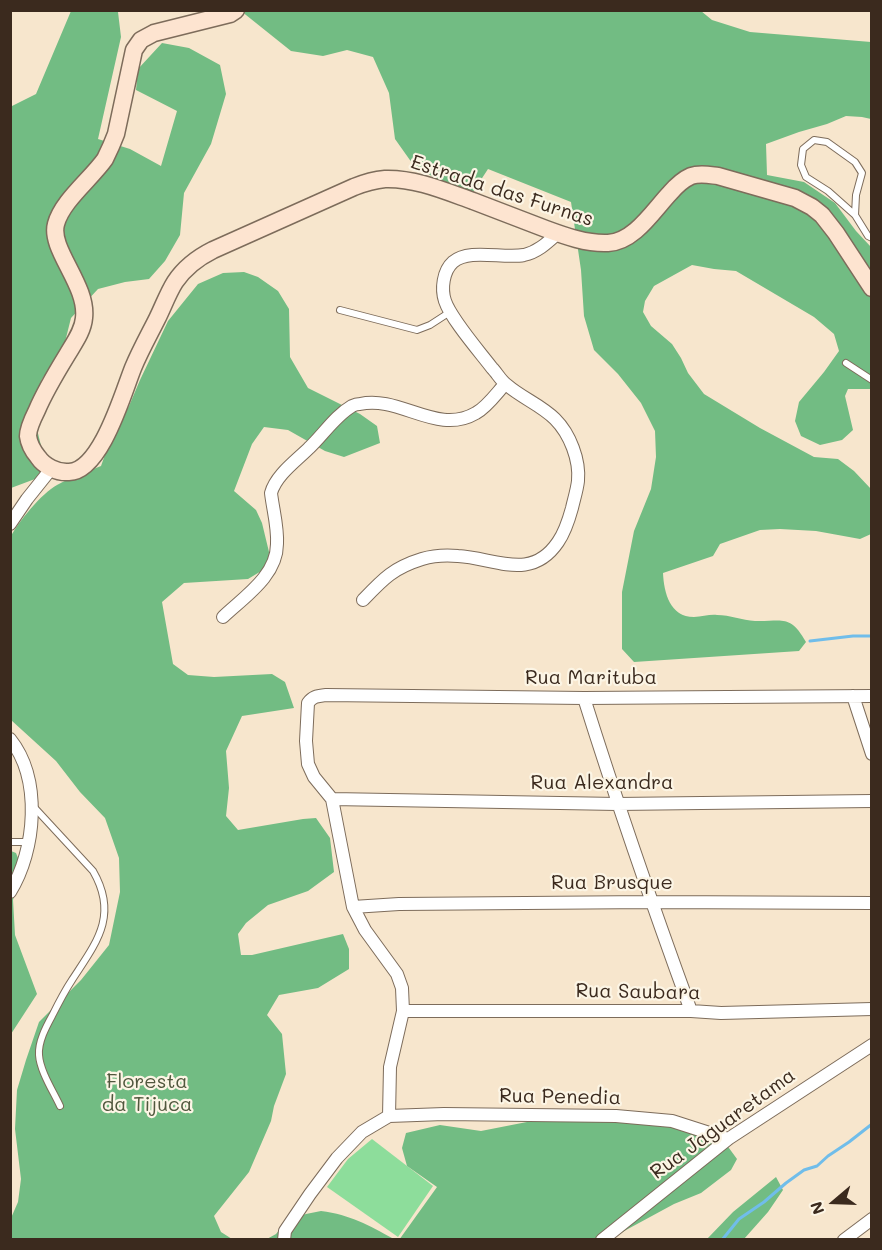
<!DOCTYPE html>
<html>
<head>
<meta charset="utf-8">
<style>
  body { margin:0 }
  #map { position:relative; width:882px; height:1250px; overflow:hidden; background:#f7e6cd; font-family:Mali,sans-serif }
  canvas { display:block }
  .frame { position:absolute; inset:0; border:12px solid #3b2a1e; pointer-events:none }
  .north { position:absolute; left:804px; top:1172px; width:60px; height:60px; -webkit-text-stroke:4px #fcf5e5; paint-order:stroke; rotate:251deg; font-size:16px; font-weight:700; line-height:24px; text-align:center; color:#3b2a1e }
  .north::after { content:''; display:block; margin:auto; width:21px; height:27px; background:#3b2a1e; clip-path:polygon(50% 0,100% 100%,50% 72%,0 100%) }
</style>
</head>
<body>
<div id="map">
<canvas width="882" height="1250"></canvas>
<div class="frame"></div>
<div class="north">N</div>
</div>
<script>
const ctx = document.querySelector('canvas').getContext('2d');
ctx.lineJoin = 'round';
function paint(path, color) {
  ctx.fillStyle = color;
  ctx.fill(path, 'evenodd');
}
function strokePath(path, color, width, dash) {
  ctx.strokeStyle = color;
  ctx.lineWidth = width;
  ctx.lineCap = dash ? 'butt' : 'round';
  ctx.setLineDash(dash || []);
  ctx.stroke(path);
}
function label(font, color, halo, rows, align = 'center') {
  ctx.font = font + ' Mali,sans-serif';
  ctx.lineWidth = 4.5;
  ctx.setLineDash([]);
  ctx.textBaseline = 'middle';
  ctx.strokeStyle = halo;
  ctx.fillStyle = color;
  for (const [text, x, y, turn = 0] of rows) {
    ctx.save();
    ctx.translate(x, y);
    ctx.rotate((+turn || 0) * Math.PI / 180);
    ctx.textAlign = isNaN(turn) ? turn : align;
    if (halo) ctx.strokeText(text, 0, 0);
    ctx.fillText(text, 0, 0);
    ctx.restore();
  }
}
paint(new Path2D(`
  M372 1139 433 1186 398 1237 327 1187 348 1159Z`), '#8ddd9b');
paint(new Path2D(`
  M108 10 118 12 121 37 98 139 130 149 161 166 177 111 136 90 138 69 162 43 189 48 220 65 226 94 211 144 184 193 180 235 165 261 149 279 125 282 98 289 71 318 63 350 42 379 32 409 46 466 35 479 11 488 10 107 36 94 71 11Z
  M241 11H701L712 20 750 32 871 42V119L862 117 846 116 827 124 799 132 766 144 767 175 804 182 835 203 856 231 871 247V389H848L845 396 853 430 842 440 820 445 801 436 795 421 799 402 824 372 839 351 834 334 814 317 736 271 714 269 692 265 654 286 645 301 643 312 651 326 672 344 681 358 688 373 704 394 760 428 814 457 838 459 854 471 871 489V534L860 539 816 531 780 529 760 530 720 544 713 556 663 573C664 593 670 617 694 617 702 617 710 614 717 615 730 615 742 620 755 621 781 622 790 613 806 642L799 651 634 662 622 649V592L634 531 651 489 656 457 655 431 641 403 618 374 594 350 584 316 581 270 571 202 488 169 473 192 445 185 412 163 395 139 389 93 373 57 347 50 323 56 291 51Z
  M244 272 258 277 278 291 289 309 290 357 308 388 360 414 377 426 380 443 344 457 325 451 288 430 264 427 252 444 234 491 256 510 262 523 269 552 268 567 248 579 184 583 162 602 173 664 188 675 214 677 272 674 285 682 294 708 242 716 226 751 229 788 226 816 238 830 303 819 316 818 330 838 334 872 308 891 268 905 246 923 238 934 241 955H252L343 934 349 949V969L318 988 279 995 267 1015 282 1034 286 1074 274 1106 271 1121 249 1172 214 1216 221 1232 232 1239H11V1218L18 1202 21 1179 15 1129 17 1090 26 1060 39 1022 81 980 109 945 120 892 119 858 105 818 80 792 56 761 11 720 10 538C18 522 42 493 57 485 71 477 86 472 101 466L112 435 129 406 140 380 168 321 198 284 223 273Z
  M11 851 16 853 20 863 19 879 13 900 15 935 37 994 11 1034Z
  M630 1117 718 1133 737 1159 731 1170 701 1193 674 1204 626 1230 611 1239 399 1240 437 1187 407 1166 402 1148 406 1133 440 1125 481 1131 532 1121 578 1122Z
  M776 1177 783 1190 768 1212 744 1239H707L733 1212Z
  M321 1211C351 1215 368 1225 394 1239L265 1240 276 1234 287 1220 306 1214Z`), '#72bc83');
strokePath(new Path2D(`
  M810 641 853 636H872
  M722 1240 739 1219 764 1202 786 1183 804 1170 817 1166 828 1156 849 1142 872 1124`), '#70bdea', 3);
const service = new Path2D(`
  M855 215 856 195 862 173 855 162 827 142 814 140 803 149 801 165 806 177 828 191 855 215 868 236 872 238
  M340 310 417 330 430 325 450 312
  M846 363 872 380
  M32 805 93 871C119 916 96 943 72 980 64 992 58 1004 52 1016 46 1027 38 1042 39 1055 40 1071 53 1091 60 1106
  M10 842H29`);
const minor = new Path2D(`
  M10 524 27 499 51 469
  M363 600C383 579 393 568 422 559 432 556 447 555 458 556 495 558 531 582 558 542 565 532 569 519 572 508 574 499 577 490 578 481 580 460 570 434 555 419 541 405 522 398 507 385 501 381 497 373 492 368 479 351 451 319 445 301 441 289 443 271 453 262 469 248 503 259 524 255 538 252 548 242 558 233
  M223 617C244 597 277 576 277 544 278 527 273 510 271 493 276 475 296 461 309 448 323 435 335 416 352 406 354 405 358 404 360 404 400 395 437 436 476 413 487 407 496 394 505 384
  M853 696 872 754
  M584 698C617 803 653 907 691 1011
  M10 739C42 779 36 850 10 892
  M332 799 617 804 872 801
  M353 907 399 904 651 902 872 903
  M403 1011H691L721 1013 872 1009
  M389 1116 390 1067 403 1011 402 988 397 974 365 930 353 907 332 799 314 777 308 764 306 741 308 703C313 696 318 696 326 695L584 698 872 696
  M284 1240 285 1231 310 1194 337 1158 362 1132 389 1116 444 1114 616 1116 672 1121 728 1139
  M602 1240 728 1139 872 1045
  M844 1240 872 1219`);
const secondary = new Path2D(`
  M236 10 230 14 154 33 141 40 134 50 116 134C113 142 109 151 105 159 91 179 62 201 56 224 49 249 88 285 84 318 83 331 74 343 67 355 56 373 45 391 37 410 33 418 28 428 28 436 29 444 33 451 38 457 44 466 57 473 69 472 101 471 123 393 133 368 140 351 149 335 157 319 163 307 168 293 175 282 185 267 197 258 213 250L354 187C364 183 374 180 385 179 415 178 445 191 473 201 497 210 522 220 546 229 565 236 587 244 608 243 634 242 653 211 670 193 676 186 682 180 691 176 700 173 709 175 718 176L795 198 812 207 822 215 836 233 872 288`);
strokePath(service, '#7d6c5b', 8);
strokePath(minor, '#7d6c5b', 14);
strokePath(secondary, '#7d6c5b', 19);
strokePath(service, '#fff', 6);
strokePath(minor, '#fff', 12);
strokePath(secondary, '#fde4d0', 16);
label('20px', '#3b2a1e', '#fcf5e5', [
  ["Estrada das Furnas",502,191,18],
  ["Rua Marituba",591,678],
  ["Rua Alexandra",602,783],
  ["Rua Brusque",612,883],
  ["Rua Saubara",638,992,1],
  ["Rua Penedia",560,1097,1],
  ["Rua Jaguaretama",723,1124,-36]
]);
label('20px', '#50573d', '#fcf5e5', [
  ["Floresta",147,1082],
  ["da Tijuca",147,1105]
]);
</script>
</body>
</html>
